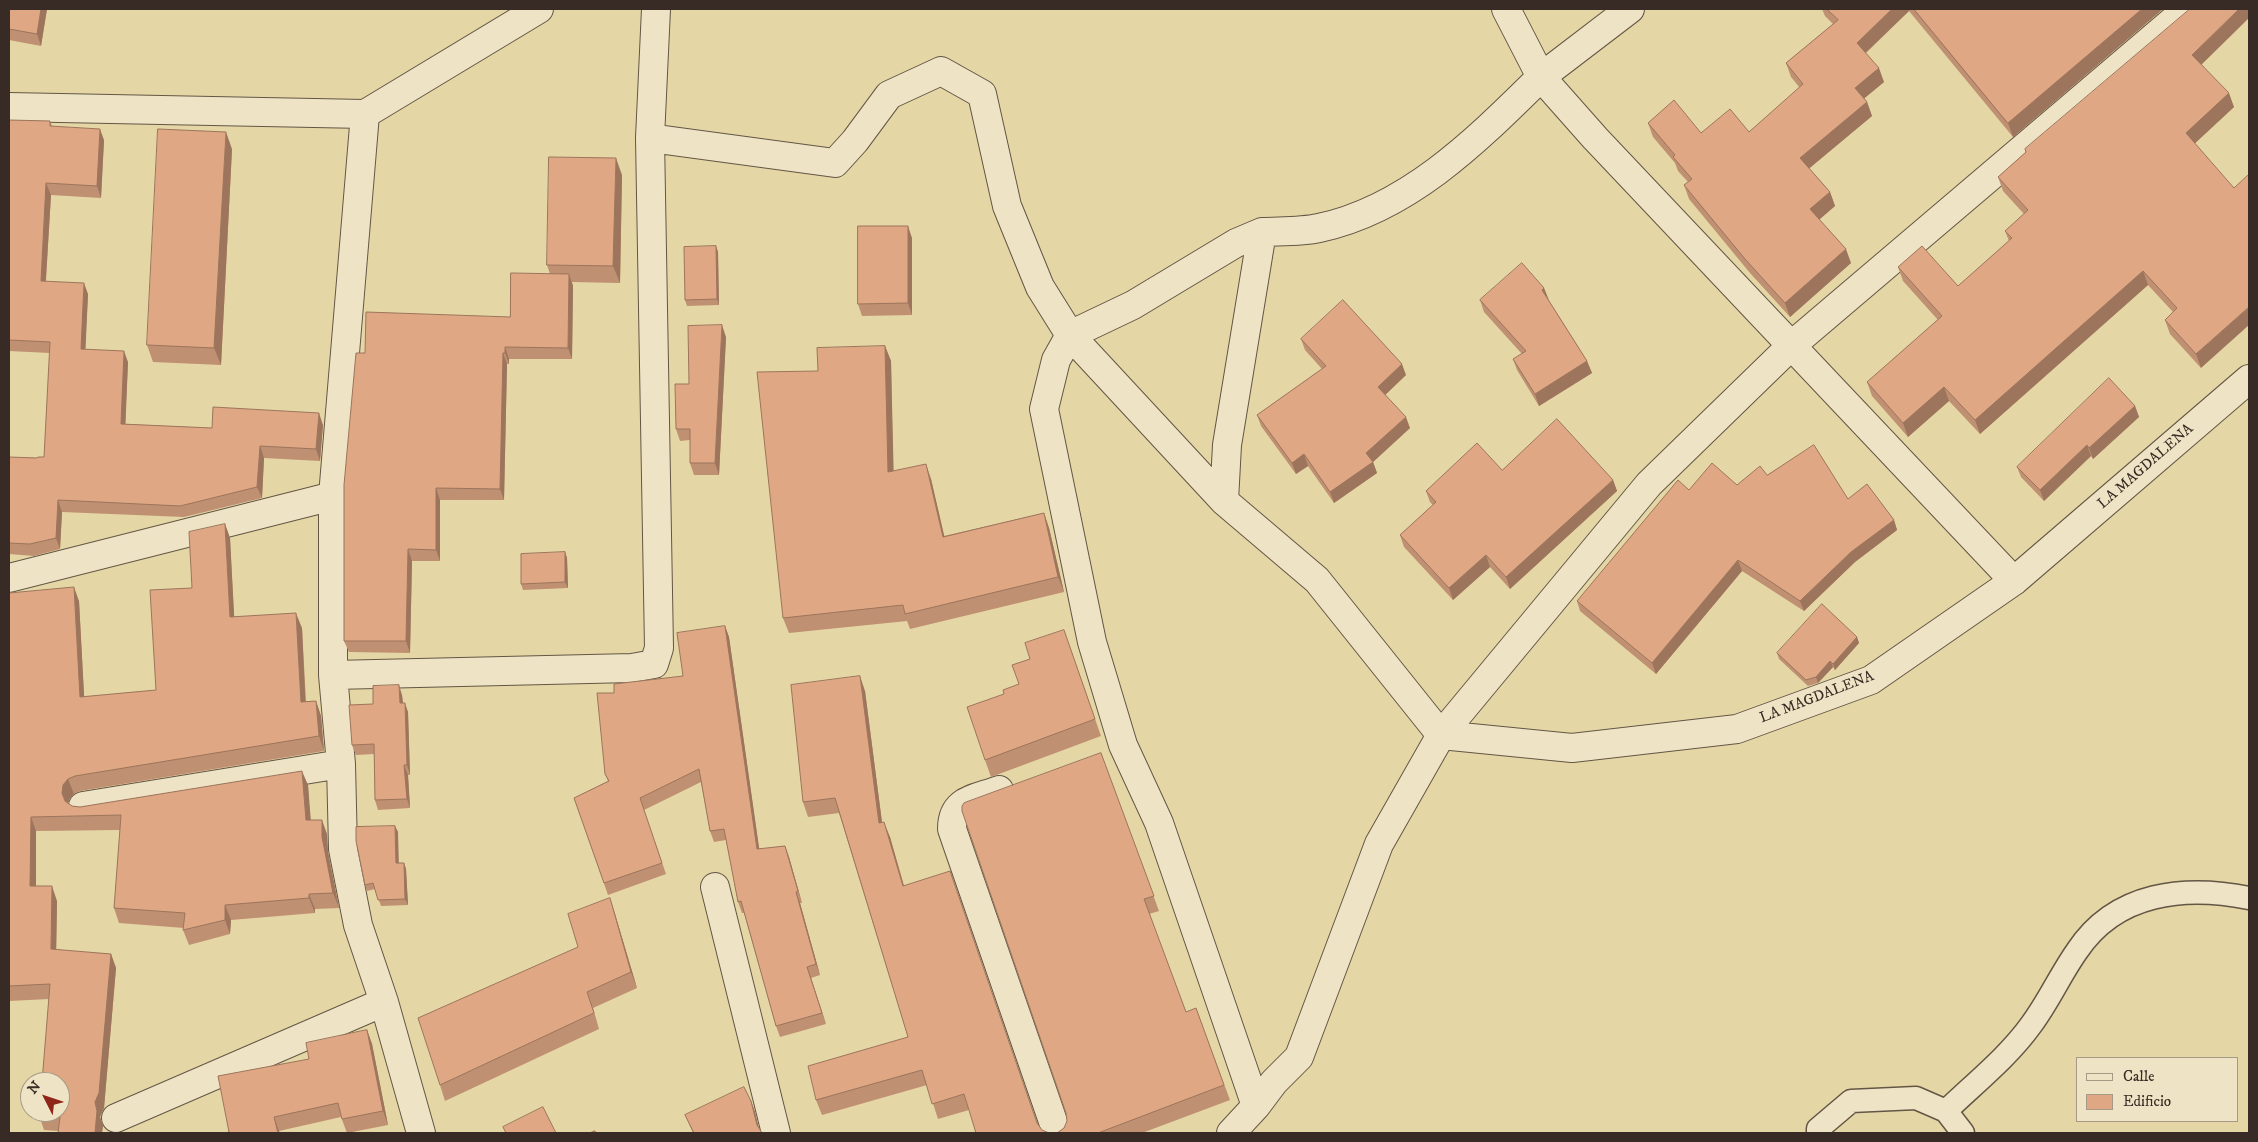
<!DOCTYPE html>
<html>
<head>
<meta charset="utf-8">
<style>
  body { margin:0 }
  #map { position:relative; width:2258px; height:1142px; overflow:hidden; background:#e5d6a6; font-family:"IM FELL DW Pica",serif }
  canvas { display:block }
  .frame { position:absolute; inset:0; border:10px solid #382b25; pointer-events:none }
  .legend { position:absolute; left:2076px; top:1057px; width:162px; height:65px; box-sizing:border-box; background:#eee4c5; border:1px solid #a59a85; margin:0; padding:6px 9px; list-style:none; font-size:15px; color:#382b25 }
  .legend li { display:flex; align-items:center; gap:10px; height:25px }
  .legend b { width:25px; border:1px solid #a59a85 }
  .north { position:absolute; left:20px; top:1072px; width:50px; height:50px; box-sizing:border-box; background:#eee4c5; border:1px solid #a59a85; border-radius:50%; rotate:311deg; font-size:14px; font-weight:700; line-height:20px; text-align:center; color:#382b25 }
  .north::after { content:''; display:block; margin:auto; width:18px; height:22px; background:#8f2418; clip-path:polygon(50% 0,100% 100%,50% 72%,0 100%) }
</style>
</head>
<body>
<div id="map">
<canvas width="2258" height="1142"></canvas>
<div class="frame"></div>
<ul class="legend">
<li><b style="height:6px;background:#eee4c5"></b>Calle</li>
<li><b style="height:14px;background:#dfa784"></b>Edificio</li>
</ul>
<div class="north">N</div>
</div>
<script>
const ctx = document.querySelector('canvas').getContext('2d');
ctx.lineJoin = 'round';
function strokePath(path, color, width, dash) {
  ctx.strokeStyle = color;
  ctx.lineWidth = width;
  ctx.lineCap = dash ? 'butt' : 'round';
  ctx.setLineDash(dash || []);
  ctx.stroke(path);
}
function paint(path, color) {
  ctx.fillStyle = color;
  ctx.fill(path, 'evenodd');
}
function label(font, color, halo, rows, align = 'center') {
  ctx.font = font + ' "IM FELL DW Pica",serif';
  ctx.lineWidth = 4;
  ctx.setLineDash([]);
  ctx.textBaseline = 'middle';
  ctx.strokeStyle = halo;
  ctx.fillStyle = color;
  for (const [text, x, y, turn = 0] of rows) {
    ctx.save();
    ctx.translate(x, y);
    ctx.rotate((+turn || 0) * Math.PI / 180);
    ctx.textAlign = isNaN(turn) ? turn : align;
    if (halo) ctx.strokeText(text, 0, 0);
    ctx.fillText(text, 0, 0);
    ctx.restore();
  }
}
const lane = new Path2D(`
  M1946 1111 1963 1133
  M1818 1133V1129L1851 1101 1916 1098 1946 1111C1975 1083 2008 1057 2031 1025 2049 1001 2060 975 2077 951 2116 892 2185 885 2249 898`);
const street = new Path2D(`
  M1630 9 1541 77 1595 138 2014 581
  M9 107 365 114
  M650 138 835 163 855 141 889 95 941 71 982 94 1007 206 1040 287 1070 335 1224 501 1227 445 1262 232 1236 243 1133 305 1070 335 1056 360 1044 409 1092 642 1123 745 1159 823 1256 1106 1231 1133
  M1262 232C1280 231 1301 232 1319 228 1409 209 1478 139 1541 77L1506 9
  M1224 501 1317 580 1441 735 1572 748 1737 729 1871 680 2014 581 2249 379
  M9 578 333 496
  M333 675 632 668 654 664 659 648 650 138 656 9
  M999 790C975 799 952 799 952 829L1057 1133
  M83 806 341 764
  M715 887 776 1133
  M1256 1106 1274 1082 1299 1057 1379 844 1441 735 1649 484 1792 345 2187 9
  M116 1118 384 1002
  M421 1133 384 1002 358 925 343 849 341 764 333 675V496L365 114 539 9`);
strokePath(lane, '#635645', 25);
strokePath(street, '#635645', 30);
strokePath(lane, '#eee4c5', 22);
strokePath(street, '#eee4c5', 28);
paint(new Path2D(`
  M9 9H47L41 46 9 40Z
  M1822 9H2163L2013 137 1909 11 1866 53 1884 82 1864 98 1867 102 1872 116 1809 168 1830 192 1835 206 1819 220 1851 263 1790 317 1750 273 1689 199 1684 185 1688 182 1678 171 1675 163 1653 137 1648 123 1701 133 1749 132 1800 88 1791 77 1786 63 1833 24 1825 16Z
  M2201 64 2234 107 2195 143 2201 368 2170 334 2165 320 2173 312 2148 285 1980 434 1949 401 1908 437 1872 396 1867 382 1938 320 1903 281 1898 267 1958 286 2009 241 2005 231 2024 214 2003 191 1998 177 2026 152 2025 149Z
  M9 120 50 121 52 126 104 140 101 198 51 195 46 281 88 294 85 349 128 362 125 424 212 428 323 425 320 461 264 458 262 498 184 517 62 512 60 549 34 556 9 554V457L37 458 44 457 50 353 9 351Z
  M232 149 221 365 153 362 147 345Z
  M622 175 620 283 572 282 573 286 572 359H509V364H507L504 500H440V561H412L410 653 349 652 344 641 365 353 510 317 550 274 547 265Z
  M912 238V315L862 316 858 304Z
  M716 246 718 252 719 305 687 306 685 300Z
  M1544 288 1548 299 1587 361 1592 373 1539 406 1517 370 1513 359 1522 354 1484 312 1480 300Z
  M726 337 719 475H694L690 463V440L680 441 676 429 689 384Z
  M1301 339 1406 375 1385 395 1410 428 1373 462 1377 473 1334 503 1308 466 1296 474 1261 426 1257 415 1322 369 1305 350Z
  M885 346 891 361 893 471 931 479 944 536 1044 513 1049 528 1064 592 910 629 907 621 789 633 783 618 818 371Z
  M2135 406 2139 417 2093 459 2091 456 2044 501 2021 477 2017 467Z
  M1502 470 1613 480 1617 491 1510 589 1490 567 1453 600 1404 547 1400 535 1433 505 1430 502 1426 491Z
  M1767 475 1848 499 1894 520 1897 530 1855 562 1804 611 1742 571 1656 674 1580 611 1577 601 1689 490 1737 485Z
  M225 524 230 538 234 617 302 628 306 701H316L321 716 324 751 80 791 74 794 69 800 68 803 72 806 80 807 308 785 310 820 327 834 328 852 339 908 315 909V913L231 920 230 934 189 945 183 930 184 928 119 923 114 908 120 830 36 831V886L57 901 56 950 111 954 116 968 104 1108 100 1117 103 1125 102 1133H58V1131L44 1130 39 1115 49 999 9 1001V593L79 601 84 697 156 690 192 588Z
  M565 552 567 558 568 588 523 590 521 584Z
  M725 626 729 637 759 849 785 846 789 857 802 903H800L820 975 811 978 826 1024 780 1037 776 1026 744 913H742L738 902 726 840 714 842 710 831 701 782 644 810 666 874 608 895 574 798 608 781 605 774 614 693 683 676Z
  M1064 630 1101 736 991 777 985 760 1004 694 1019 684 1030 659Z
  M1857 637 1859 643 1835 670 1833 667 1818 683 1808 686 1779 659 1777 653Z
  M865 691 882 822 890 837 969 1110 938 1119 927 1085 822 1115 816 1100 908 1037 839 813 808 817 803 802Z
  M402 695 403 703 408 712 410 775H408L410 808 378 810 375 800 374 754 356 755 352 745 373 704Z
  M1101 753 1159 911 1149 914 1186 1012 1196 1008 1230 1100 1142 1133H1051H1057L1064 1128 1067 1121Z
  M395 826 398 832V863H404L406 869 408 905 381 906 375 889 367 891 365 885Z
  M610 898 615 914 637 988 593 1008 599 1029 445 1101 440 1085 578 947Z
  M367 1030 372 1044 388 1125 347 1133 341 1117 279 1131 229 1132 309 1059Z
  M751 1101 755 1112 759 1129 762 1133H693L685 1115Z`), '#c09072');
paint(new Path2D(`
  M41 9H47L41 46 37 34Z
  M1892 9H1908L1909 11 1862 56 1857 43Z
  M2142 9H2163L2013 137 2008 123Z
  M2239 9H2249V18L2197 69 2192 55Z
  M1879 68 1884 82 1860 102 1855 88Z
  M2229 93 2234 107 2191 147 2186 133Z
  M1867 102 1872 116 1805 172 1800 158Z
  M100 129 104 140 101 198 97 186Z
  M226 132 232 149 221 365 214 348Z
  M616 158 622 175 620 283 613 266Z
  M46 183 51 195 45 292 41 281Z
  M1830 192 1835 206 1815 223 1810 209Z
  M908 226 912 238V315L908 303Z
  M716 246 718 252 719 305 717 299Z
  M1846 249 1851 263 1790 317 1785 303Z
  M2143 271 2148 285 1980 434 1975 420Z
  M569 274 573 286 572 359 568 348Z
  M84 283 88 294 85 360 81 349Z
  M1544 288 1549 300 1542 290Z
  M2249 307V325L2201 368 2196 354Z
  M722 325 726 337 719 475 715 463Z
  M885 346 891 361 894 487 888 472Z
  M505 347 509 359V364L505 353Z
  M124 351 128 362 125 435 121 424Z
  M503 353 507 364 504 500 500 489Z
  M1587 361 1592 373 1539 406 1535 394Z
  M1402 364 1406 375 1382 398 1378 387Z
  M1944 387 1949 401 1908 437 1903 423Z
  M2135 406 2139 417 2093 459 2089 448Z
  M319 413 323 425 320 461 316 449Z
  M1406 417 1410 428 1373 462 1377 473 1334 503 1330 492 1366 453Z
  M2087 445 2091 456 2044 501 2040 490Z
  M260 446 264 458 262 498 257 487Z
  M1304 454 1308 466 1296 474 1292 463Z
  M926 464 931 479 948 552 943 537Z
  M1613 480 1617 491 1510 589 1506 577Z
  M436 488 440 500V561L436 550Z
  M58 500 62 512 60 549 56 538Z
  M1044 513 1049 528 1064 592 1058 577Z
  M1894 520 1897 530 1855 562 1804 611 1800 601 1851 552Z
  M225 524 230 538 235 632 230 617Z
  M408 549 412 561 410 653 406 641Z
  M565 552 567 558 568 588 565 582Z
  M1486 555 1490 567 1453 600 1449 588Z
  M1738 560 1742 571 1656 674 1652 663Z
  M74 587 79 601 85 712 80 697Z
  M296 613 302 628 306 716 301 702Z
  M725 626 729 637 761 861 757 849Z
  M1857 637 1859 643 1835 670 1833 664Z
  M1830 661 1833 667 1818 683 1816 677Z
  M860 676 865 691 884 838 879 823Z
  M399 685 402 695 404 712 400 703Z
  M316 701 321 716 324 751 319 736Z
  M405 703 408 712 410 775 407 765Z
  M404 765 408 775 410 808 407 799Z
  M302 771 308 785 312 835 306 820Z
  M68 779 74 794 69 800 68 808 62 793 63 785Z
  M31 817 36 831V901L30 886Z
  M322 820 327 834 328 852 339 908 333 893 322 837Z
  M884 822 890 837 908 901 903 886Z
  M395 826 398 832 399 869 396 863Z
  M785 846 789 857 802 903 798 891Z
  M404 863 406 869 408 905 405 899Z
  M52 886 57 901 56 964 51 949Z
  M796 892 800 903 820 975 816 964Z
  M309 894 315 909V913L309 898Z
  M610 898 615 914 637 988 631 972Z
  M225 905 231 920 230 934 225 920Z
  M111 954 116 968 104 1108 100 1117 103 1125 102 1133H95V1102Z
  M807 967 811 978 826 1024 822 1013Z
  M367 1030 372 1044 388 1125 383 1111Z
  M751 1101 755 1112 760 1133 757 1125Z
  M274 1117 279 1131 280 1133H278Z`), '#9c755c');
const building = new Path2D(`
  M9 9H41L37 34 9 29Z
  M1827 9H1892L1857 43 1879 68 1855 88 1867 102 1800 158 1830 192 1810 209 1846 249 1785 303 1745 259 1684 185 1692 179 1673 157 1675 155 1648 123 1674 100 1701 133 1730 109 1749 132 1803 84 1786 63 1838 20Z
  M1914 9H2142L2008 123Z
  M2190 9H2239L2192 55 2229 93 2186 133 2234 188 2249 174V307L2196 354 2165 320 2177 308 2143 271 1975 420 1944 387 1903 423 1867 382 1942 316 1898 267 1922 246 1958 286 2012 238 2005 231 2028 210 1998 177 2026 152 2025 149Z
  M9 120 50 121V126L100 129 97 186 46 183 41 281 84 283 81 349 124 351 121 424 212 428 213 407 319 413 316 449 260 446 257 487 180 506 58 500 56 538 30 544 9 543V457L37 458 38 457H44L50 342 9 340Z
  M158 129 226 132 214 348 147 345Z
  M549 157 616 158 613 266 547 265Z
  M858 226H908V303L858 304Z
  M716 246 717 299 685 300 684 247Z
  M1522 263 1544 288 1542 290 1587 361 1535 394 1513 359 1526 351 1480 300Z
  M511 273 569 274 568 348 505 347V353H503L500 489 436 488V550L408 549 406 641H344V485L356 353H365L366 312 510 317Z
  M1343 300 1402 364 1378 387 1406 417 1366 453 1373 462 1330 492 1304 454 1292 463 1257 415 1326 366 1301 339Z
  M722 325 715 463H690V429H676L675 384H689L688 326Z
  M885 346 888 472 926 464 943 537 1044 513 1058 577 905 614 903 605 783 618 757 372 818 371 817 348Z
  M2109 378 2135 406 2089 448 2087 445 2040 490 2017 467Z
  M1557 419 1613 480 1506 577 1486 555 1449 588 1400 535 1436 502 1426 491 1477 443 1502 470Z
  M1814 445 1848 499 1867 484 1894 520 1851 552 1800 601 1738 560 1652 663 1577 601 1678 480 1689 490 1712 463 1737 485 1760 466 1767 475Z
  M225 524 230 617 296 613 301 702 316 701 319 736 75 776 68 779 63 785 62 793 65 801 72 806 80 807 302 771 306 820H322V837L333 893 309 894V898L225 905V920L183 930 185 913 114 908 121 815 31 817 30 886H52L51 949 111 954 99 1093 95 1102 97 1111 95 1133H58L60 1117 39 1115V1112H60V1082H42L50 984 9 986V593L74 587 80 697 156 690 150 590 192 588 189 532Z
  M565 552V582L521 584V554Z
  M1822 604 1857 637 1833 664 1830 661 1816 677 1806 680 1777 653Z
  M725 626 757 849 785 846 798 891 796 892 816 964 807 967 822 1013 776 1026 741 901 738 902 724 829 710 831 699 769 640 798 662 863 604 883 574 798 609 781 605 774 597 693H614V684L683 676 677 633Z
  M1064 630 1095 719 985 760 967 707 1004 694 1003 690 1019 684 1012 665 1030 659 1025 643Z
  M860 676 879 823 884 822 903 886 950 871 1037 1123 1042 1130 1049 1133H976L964 1094 932 1104 922 1070 816 1100 808 1066 908 1037 835 798 803 802 791 685Z
  M399 685 400 703H405L407 765H404L407 799 375 800 374 744 352 745 349 705 373 704V686Z
  M1101 753 1154 896 1144 899 1186 1012 1196 1008 1224 1085 1098 1133H1051H1057L1064 1128 1067 1121 1066 1113 962 811V806L964 803Z
  M395 826 396 863H404L405 899 378 900 373 883 365 885 356 841V827Z
  M610 898 631 972 587 992 594 1013 440 1085 418 1018 578 947 568 914Z
  M367 1030 383 1111 342 1119 338 1103 274 1117 278 1133H225L229 1132 218 1076 309 1059 306 1043Z
  M744 1087 751 1101 757 1125 762 1133H694L685 1115Z
  M543 1107 556 1133H506L503 1127Z
  M595 1131 596 1133H590Z`);
paint(building, '#dfa784');
strokePath(building, '#9c755c', 1);
label('15px', '#382b25', '#eee4c5', [
  ["LA MAGDALENA",2146,467,-41],
  ["LA MAGDALENA",1817,698,-21]
]);
</script>
</body>
</html>
